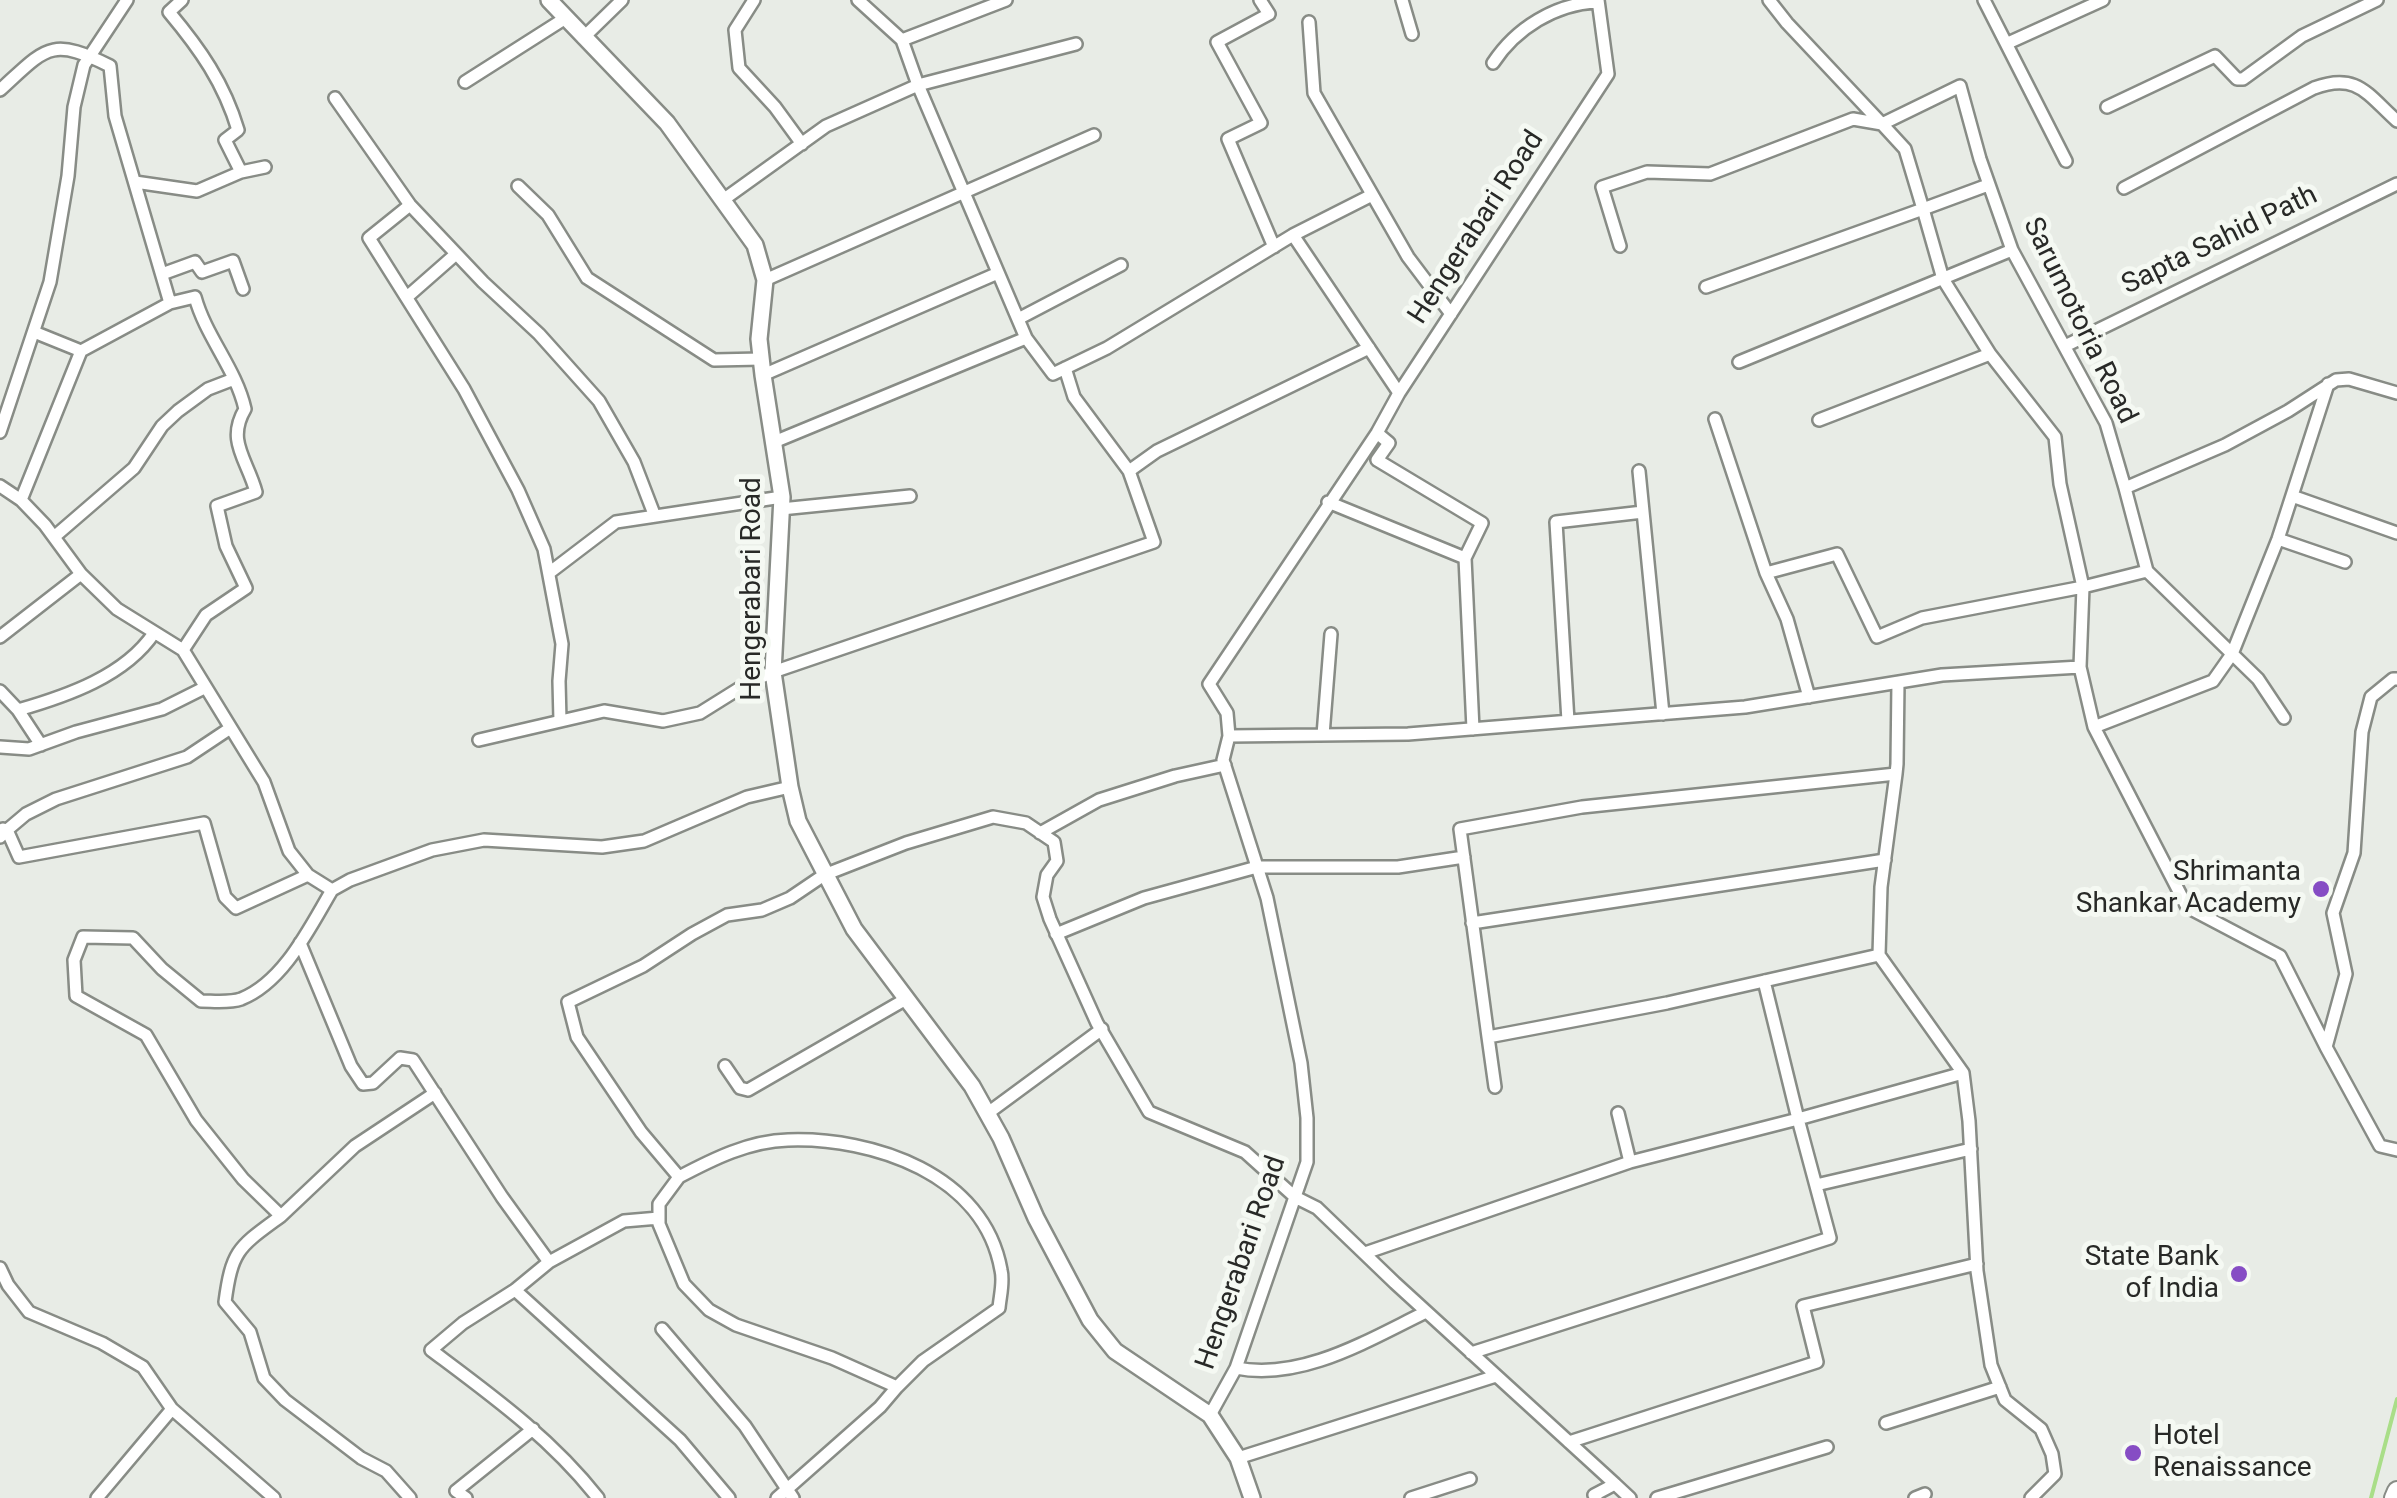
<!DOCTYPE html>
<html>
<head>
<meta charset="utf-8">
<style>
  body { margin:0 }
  canvas { display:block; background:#e8ece6 }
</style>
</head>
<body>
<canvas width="2397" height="1498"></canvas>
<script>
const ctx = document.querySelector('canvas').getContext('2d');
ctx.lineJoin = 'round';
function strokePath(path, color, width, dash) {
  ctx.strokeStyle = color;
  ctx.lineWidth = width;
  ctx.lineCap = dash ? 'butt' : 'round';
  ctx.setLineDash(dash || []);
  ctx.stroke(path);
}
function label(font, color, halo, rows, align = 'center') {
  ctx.font = font + ' Roboto,sans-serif';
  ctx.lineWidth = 10;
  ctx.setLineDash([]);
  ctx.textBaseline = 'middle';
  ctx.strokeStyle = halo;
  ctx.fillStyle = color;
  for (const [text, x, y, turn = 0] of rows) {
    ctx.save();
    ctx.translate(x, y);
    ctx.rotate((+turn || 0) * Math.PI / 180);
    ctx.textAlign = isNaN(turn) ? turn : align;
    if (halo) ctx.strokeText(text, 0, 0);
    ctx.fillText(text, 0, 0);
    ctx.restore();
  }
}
strokePath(new Path2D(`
  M2371 1498 2397 1399`), '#a9de88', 4);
const minor = new Path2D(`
  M182 0 169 12C200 49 224 83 238 130L225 140 241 172 265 167
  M754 0 735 30 739 68 775 107 802 144
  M858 0 902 40 918 85 1026 338
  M1260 0 1269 14 1217 42 1261 123 1228 139 1274 247
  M1402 0 1412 34
  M1769 0 1787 23 1882 124 1960 86 1980 159 2012 250 2106 423 2125 488 2225 445 2288 411 2336 380 2349 379 2397 393
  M1984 0 2066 161
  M1309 22 1314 93 1408 257 1451 314
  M583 38 622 0
  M902 40 1006 0
  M2008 43 2103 0
  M1493 63C1516 28 1555 4 1597 2
  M465 82 564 19
  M0 90C46 48 50 36 110 66L115 116 170 303 81 351 21 500
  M335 98 410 205 483 282 539 334 599 401 634 462 654 514
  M2107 107 2215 56 2237 79H2243L2302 36 2377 0
  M135 182 197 191 241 172
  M518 186 548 215 587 278 714 360 761 359
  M2124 188 2314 88C2357 72 2367 94 2397 121
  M723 200 826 126 918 85 1076 44
  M410 205 369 238 464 389 518 490 544 549 562 644 559 681 560 721
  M1293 235 1399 393
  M1620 246 1602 187 1647 172 1710 174 1853 119 1882 124 1905 149 1923 209 1988 185
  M162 274 195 262 202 272 233 261 243 289
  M765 280 1094 135
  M1706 287 1923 209 1943 279 1990 354
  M407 297 456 254
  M170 303 195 297C206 337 236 369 245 409 226 441 247 459 256 492L217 506 226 546 246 588 206 615 183 650
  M1018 319 1121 265
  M34 332 81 351
  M2065 346 2397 184
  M1739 362 2012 250
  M1065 368 1074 397 1129 471
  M763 375 998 273
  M1715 419 1766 573 1837 554 1877 637 1922 618 2083 587 2080 667
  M1819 420 1990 354 2055 437 2060 484 2083 587 2147 571 2125 488
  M0 432 50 282 68 176 74 107 84 65 127 0
  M1377 433 1389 443 1377 460 1482 523 1465 558
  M774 442 1026 338 1053 374 1107 348 1293 235 1372 195
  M1639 471 1663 714
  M0 486 21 500 45 525 81 574 117 609 183 650 264 782 289 851 308 875 332 890 350 880 432 850 484 840 602 847 644 841 747 797 790 787
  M2292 496 2397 533
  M1328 502 1465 558 1473 729
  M781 509 910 496
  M54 537 134 468 162 426 178 411 208 389 234 379
  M2278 539 2345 562
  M2147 571 2258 679 2284 718
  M549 573 616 522 782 497
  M1766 573 1787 619 1809 697
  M0 637 81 574
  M2397 679H2393L2371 697 2362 732 2354 853 2333 913 2346 974 2326 1047 2380 1146 2397 1150
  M0 691 18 710
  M1568 721 1556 522 1643 512
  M2094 727 2187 907 2280 956 2326 1047
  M1323 735 1331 634
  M1229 736 1408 734 1558 722 1745 707 1942 675 2080 667 2094 727 2213 681 2232 654 2278 539 2328 384
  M479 740 604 711 663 721 700 713 748 683 773 672 1154 542 1129 471 1157 451 1369 348
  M41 745 18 710C67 696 125 676 154 633
  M0 747 29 749 76 732 162 709 204 688
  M1896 774 1582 807 1460 829 1488 1037 1667 1003 1879 955 1881 887 1896 774 1897 764 1898 682
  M3 829 7 830 26 814 56 799 187 757 229 729
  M1040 833 1099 800 1175 776 1225 765
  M0 837 7 830 19 857 204 823 225 897 236 908 308 875
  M332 890C310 927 284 982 241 999 230 1003 213 1001 201 1001L162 969 133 938 83 937 74 960 76 996 146 1035 196 1120 243 1179 281 1216C239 1247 232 1249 225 1302L250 1332 264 1378 285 1400 361 1458 386 1471 410 1498
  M1472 923 1885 860
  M1056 934 1144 898 1257 867H1398L1464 857
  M300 943 351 1066 363 1084 373 1083 400 1058 413 1060 502 1197 549 1262
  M1879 955 1963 1073 1969 1121 1977 1271 1991 1365 2005 1400 2041 1429 2052 1454 2055 1474 2031 1498
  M1488 1037 1495 1087
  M725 1066 740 1088 748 1090 906 999
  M988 1113 1102 1029
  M1618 1113 1630 1162
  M679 1177C713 1159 749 1141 788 1140 873 1137 984 1174 1001 1270 1004 1282 1000 1296 999 1308L923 1361 897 1387
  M1816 1185 1971 1149
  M281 1216 355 1146 435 1093
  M1365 1253 1630 1162 1798 1119 1764 981
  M0 1268 8 1285 29 1312 102 1343 143 1367 172 1409
  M515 1290 680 1440 729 1498
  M662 1329 745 1426 793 1498
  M1471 1353 1830 1238 1798 1119 1963 1073
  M1236 1368C1302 1381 1368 1340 1426 1312
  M1210 1415 1236 1368 1307 1162V1118L1301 1063 1267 898 1223 760 1229 736 1227 713 1209 684 1377 433 1399 393 1608 74 1598 0
  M1886 1423 2000 1387
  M1569 1442 1817 1362 1803 1306 1977 1264
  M1238 1458 1496 1376
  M1615 1484 1630 1498
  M97 1498 172 1409 274 1498
  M466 1498 456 1491 533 1429
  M598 1498C551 1438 491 1395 431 1350L463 1323 515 1290 549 1262 624 1221 659 1218
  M777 1498 880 1407 897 1387 832 1358 736 1325 709 1310 684 1284 659 1224V1204L679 1177 641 1132 577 1037 568 1002 643 966 692 934 727 915 762 910 790 898 824 875 906 843 993 817 1026 823 1054 842 1057 861 1047 875 1043 897 1050 919 1097 1023 1149 1112 1245 1152 1295 1197 1317 1208 1395 1283 1615 1484 1594 1495 1596 1498
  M1411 1498 1470 1479
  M1657 1498 1827 1447
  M1915 1498 1925 1494`);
const secondary = new Path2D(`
  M549 0 667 123 755 245 765 280 759 339 763 375 782 497 773 672 790 787 798 821 854 929 972 1086 1001 1138 1036 1218 1090 1320 1115 1351 1210 1415 1238 1458 1252 1498`);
const primary = new Path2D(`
  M2394 1498 2397 1491`);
strokePath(minor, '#888c86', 16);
strokePath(secondary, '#888c86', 20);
strokePath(primary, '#888c86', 22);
strokePath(minor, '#fff', 11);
strokePath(secondary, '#fff', 15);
strokePath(primary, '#fff', 18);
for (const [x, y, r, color] of [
  [2321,889,10,"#864dc4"],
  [2239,1274,10,"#864dc4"],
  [2133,1453,10,"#864dc4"]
]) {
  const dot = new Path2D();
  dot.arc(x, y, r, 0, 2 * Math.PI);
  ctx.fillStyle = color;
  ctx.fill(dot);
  strokePath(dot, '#f5f9f3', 4);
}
label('28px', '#282927', '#f5f9f3', [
  ["Hengerabari Road",1477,228,-57],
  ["Sapta Sahid Path",2220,241,-26],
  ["Sarumotoria Road",2079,321,64],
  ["Hengerabari Road",753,589,-90],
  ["Hengerabari Road",1242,1263,-71]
]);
label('28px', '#282927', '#f5f9f3', [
  ["Shrimanta",2301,873],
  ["Shankar Academy",2301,905],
  ["State Bank",2219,1258],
  ["of India",2219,1290],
  ["Hotel",2153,1437,"left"],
  ["Renaissance",2153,1469,"left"]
], 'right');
</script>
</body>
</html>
